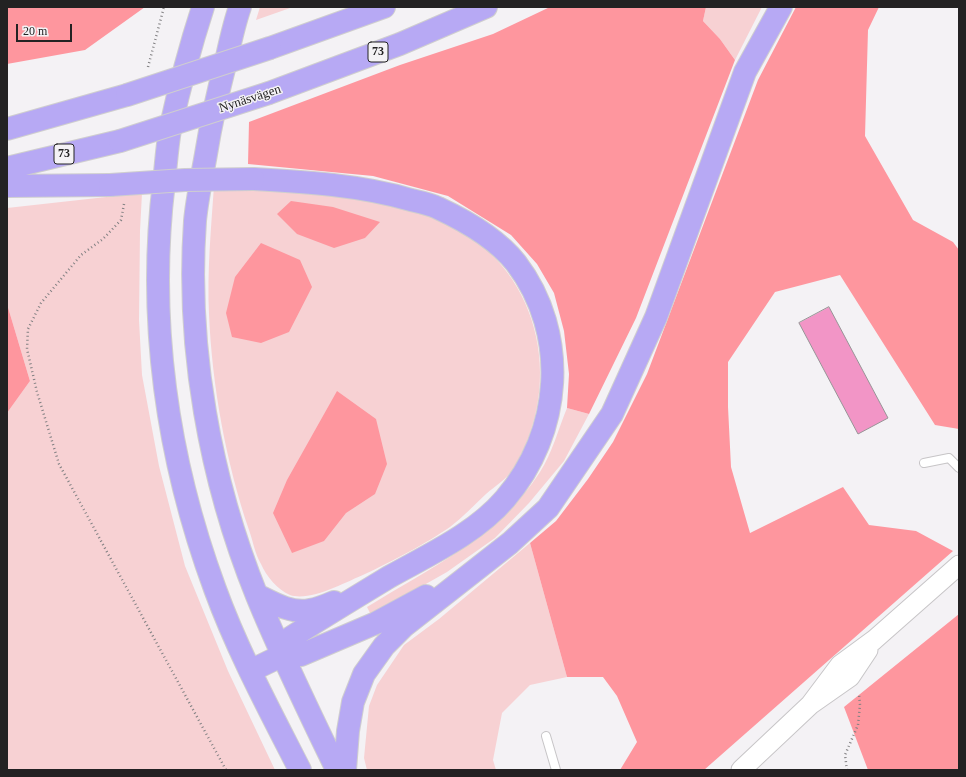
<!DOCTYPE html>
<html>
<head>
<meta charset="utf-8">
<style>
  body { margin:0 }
  #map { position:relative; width:966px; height:777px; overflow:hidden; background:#f4f2f5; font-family:"Times New Roman",serif }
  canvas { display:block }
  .frame { position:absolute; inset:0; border:8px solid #232223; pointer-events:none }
  .scale { position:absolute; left:16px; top:24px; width:56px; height:18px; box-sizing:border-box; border:2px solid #232223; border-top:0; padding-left:5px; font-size:12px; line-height:14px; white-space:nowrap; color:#232223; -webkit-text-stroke:3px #f4f2f5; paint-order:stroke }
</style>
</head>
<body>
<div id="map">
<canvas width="966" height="777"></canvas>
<div class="frame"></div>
<div class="scale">20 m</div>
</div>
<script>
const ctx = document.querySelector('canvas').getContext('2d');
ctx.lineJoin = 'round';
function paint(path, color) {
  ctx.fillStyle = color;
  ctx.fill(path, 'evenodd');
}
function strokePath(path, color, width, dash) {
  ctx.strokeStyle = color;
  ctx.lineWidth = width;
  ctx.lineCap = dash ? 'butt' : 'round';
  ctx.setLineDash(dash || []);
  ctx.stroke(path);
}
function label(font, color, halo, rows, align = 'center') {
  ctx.font = font + ' "Times New Roman",serif';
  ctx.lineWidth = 3;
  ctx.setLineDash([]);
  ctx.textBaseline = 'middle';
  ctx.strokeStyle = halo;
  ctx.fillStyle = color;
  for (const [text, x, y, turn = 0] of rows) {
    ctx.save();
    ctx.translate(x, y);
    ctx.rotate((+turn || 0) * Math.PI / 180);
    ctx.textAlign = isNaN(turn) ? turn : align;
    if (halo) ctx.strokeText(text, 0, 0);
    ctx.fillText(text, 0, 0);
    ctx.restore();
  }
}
paint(new Path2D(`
  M260 7H293L256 20Z
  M706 7H762L735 60 720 39 703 21Z
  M214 186C230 186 247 186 263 187 285 188 307 192 329 195 367 200 407 205 442 221 539 263 567 382 513 469 507 479 495 486 486 494 474 505 463 517 450 527 427 543 391 562 365 574 346 582 310 602 290 595 278 590 266 576 261 564 255 554 253 541 249 530 226 462 212 386 209 314 207 272 211 229 214 186Z
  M142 193 140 231 139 320 142 375 159 466 185 566 228 671 275 770H7V413L30 381 7 304V208Z
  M567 408 589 414 564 461 529 503 495 538 447 572 371 615 367 607C429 569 500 535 540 472 552 454 559 427 567 408Z
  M530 543 567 677 530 685 502 713 493 760 496 770H367L364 758 369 706 377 685 404 645 439 619Z`), '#f7d1d3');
paint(new Path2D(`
  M7 7H145L85 50 7 64Z
  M550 7H706L703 21 720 39 735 60 636 318 589 414 567 408 569 374 564 331 554 293 537 264 511 235 448 196 373 176 248 164 249 122 400 65 493 34Z
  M796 7H879L868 30 865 136 913 220 953 242 959 250V429L935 425 840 275 775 292 728 362V407L731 467 750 533 843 487 869 525 916 531 953 551 704 770H620L637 742 617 696 603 677H567L530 543 556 521 588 479 613 442 647 374 758 80Z
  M291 201 333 207 380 222 365 238 334 248 297 234 277 214Z
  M261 243 300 260 312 287 289 332 261 343 232 337 226 313 235 277Z
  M7 304 30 381 7 413Z
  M337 391 376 419 387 464 375 494 346 513 324 541 292 553 273 513 287 480Z
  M959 614V770H868L844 707Z`), '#fe969e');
const building = new Path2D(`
  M829 307 888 418 858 434 799 323Z`);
paint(building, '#f295c6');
strokePath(building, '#979496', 1);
const service = new Path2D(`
  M924 463 949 458 959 468
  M546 736 556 770`);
const tertiary = new Path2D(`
  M810 705 840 665 874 640 959 565
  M741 770 810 705 850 677 868 650`);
const motorway = new Path2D(`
  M203 7C190 47 179 89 170 130 167 147 166 165 164 182 147 320 167 459 215 589 238 652 270 711 300 770
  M240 7C234 24 230 43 226 61 218 92 211 123 206 154 202 177 197 199 195 221 186 347 210 480 257 596 281 655 309 712 337 770
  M270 48 384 7
  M269 93 400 44 486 7
  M7 129 127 95
  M7 168 120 141
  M253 179C306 182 360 185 411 200 420 202 430 204 438 208 466 221 497 239 516 263 570 334 562 433 505 499 475 534 428 555 389 577 356 597 323 617 290 638L286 645 283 655
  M7 186 110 185
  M257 595C273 603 292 614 310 610 318 609 327 605 334 602
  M250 671 283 655H301L376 623 426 596
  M345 770 348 731 353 702 364 674 384 646 404 626 510 543 548 508 612 414 656 317 745 72 781 7`);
strokePath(service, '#c7c5c7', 10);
strokePath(tertiary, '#c7c5c7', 21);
strokePath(motorway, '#cfcecf', 24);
strokePath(new Path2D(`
  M148 67 164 7
  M124 204 121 220 103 239 81 255 41 303 28 329 27 349 37 392 59 464 226 770
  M847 770 845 755 858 725 860 705 859 694`), '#828183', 2.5, [1, 3]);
strokePath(service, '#fff', 8);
strokePath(tertiary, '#fff', 19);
strokePath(motorway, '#b7a9f4', 22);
const motorwayBridge = new Path2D(`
  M127 95 270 48
  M120 141 269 93
  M110 185 185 180 253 179`);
strokePath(motorwayBridge, '#cfcecf', 24, []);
strokePath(motorwayBridge, '#b7a9f4', 22);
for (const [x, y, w] of [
  [378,52,20],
  [64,154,20]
]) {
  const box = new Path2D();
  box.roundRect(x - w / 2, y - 10, w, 20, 3);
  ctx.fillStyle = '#f4f2f5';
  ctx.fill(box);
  strokePath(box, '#232223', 1);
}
label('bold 12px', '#232223', null, [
  ["73",378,52],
  ["73",64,154]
]);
label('13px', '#232223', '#f4f2f5', [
  ["Nynäsvägen",250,99,-18]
]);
</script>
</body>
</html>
